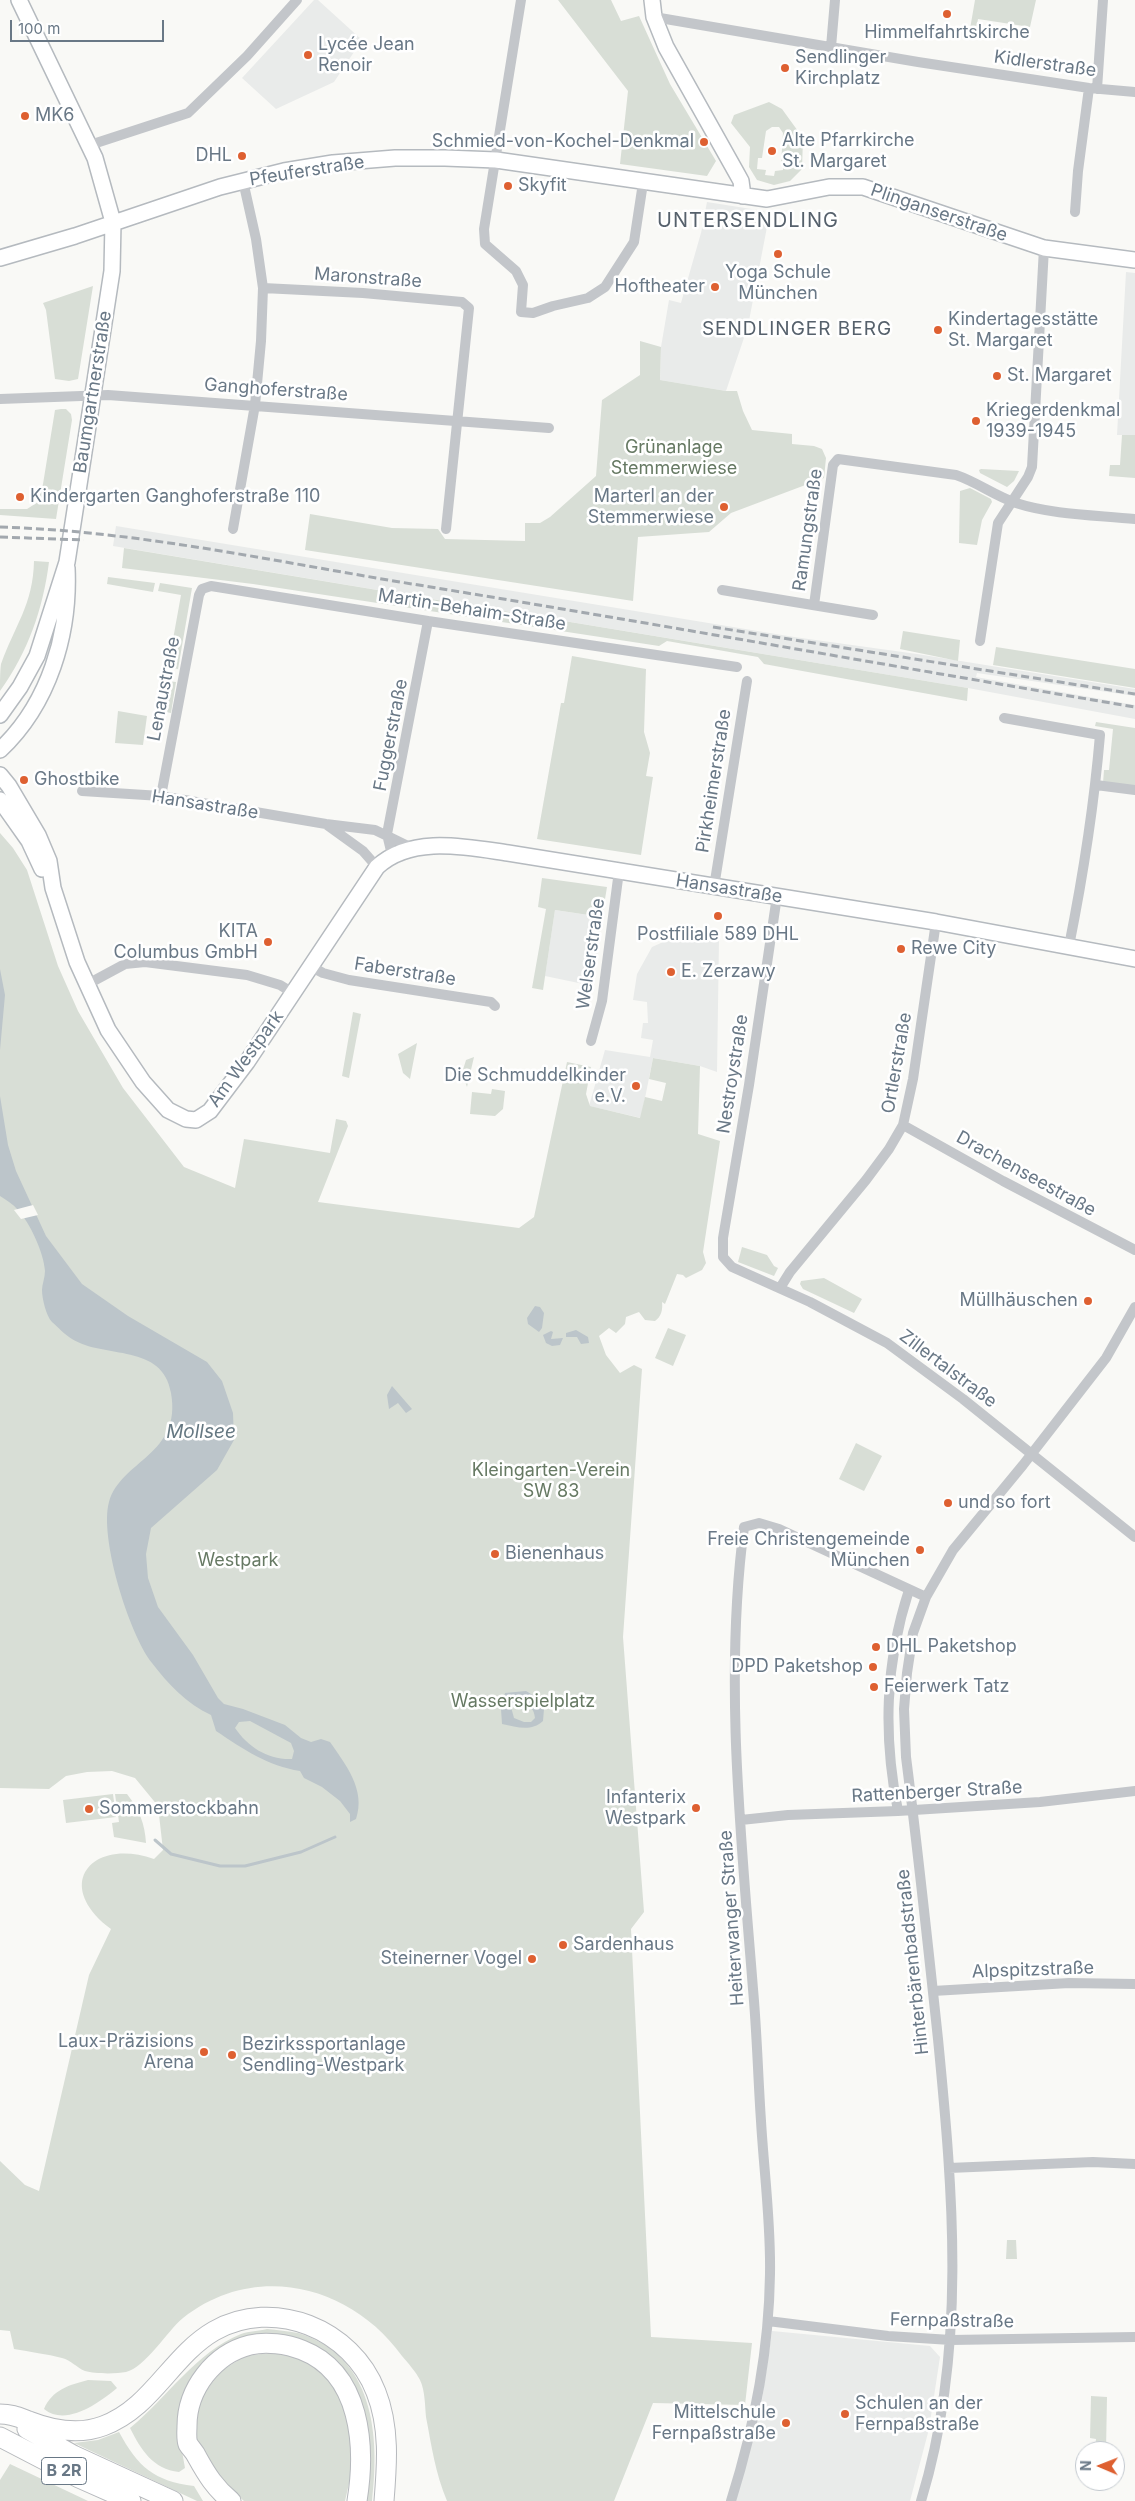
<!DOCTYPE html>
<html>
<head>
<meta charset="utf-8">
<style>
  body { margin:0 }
  #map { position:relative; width:1135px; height:2501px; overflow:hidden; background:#f9f9f6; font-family:Inter,sans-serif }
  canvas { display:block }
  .north { position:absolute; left:1075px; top:2441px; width:50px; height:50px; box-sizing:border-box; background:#fff; border:1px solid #c3c9cf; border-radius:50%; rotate:271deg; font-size:14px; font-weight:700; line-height:20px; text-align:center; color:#697886 }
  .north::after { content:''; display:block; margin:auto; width:18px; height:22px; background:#de6031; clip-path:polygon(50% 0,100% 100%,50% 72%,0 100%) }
  .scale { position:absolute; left:10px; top:20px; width:154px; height:22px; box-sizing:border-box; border:2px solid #697886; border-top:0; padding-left:6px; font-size:15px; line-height:18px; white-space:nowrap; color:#697886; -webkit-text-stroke:4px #fff; paint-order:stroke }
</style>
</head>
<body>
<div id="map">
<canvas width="1135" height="2501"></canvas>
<div class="north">N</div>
<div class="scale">100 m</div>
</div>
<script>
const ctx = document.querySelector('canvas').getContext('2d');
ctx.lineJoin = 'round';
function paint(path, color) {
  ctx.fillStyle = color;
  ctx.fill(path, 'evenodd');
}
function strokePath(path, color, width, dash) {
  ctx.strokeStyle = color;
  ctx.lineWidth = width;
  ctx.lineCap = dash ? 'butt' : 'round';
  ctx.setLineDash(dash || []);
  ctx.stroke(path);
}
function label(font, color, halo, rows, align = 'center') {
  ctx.font = font + ' Inter,sans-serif';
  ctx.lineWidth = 5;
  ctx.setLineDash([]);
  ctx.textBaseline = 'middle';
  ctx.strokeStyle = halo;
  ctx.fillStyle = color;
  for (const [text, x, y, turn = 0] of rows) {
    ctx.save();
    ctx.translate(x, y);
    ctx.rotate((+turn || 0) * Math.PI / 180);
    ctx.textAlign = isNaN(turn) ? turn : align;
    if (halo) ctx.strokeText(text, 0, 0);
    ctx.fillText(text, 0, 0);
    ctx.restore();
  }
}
paint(new Path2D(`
  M314 0H318L362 40 334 82 276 109 242 78Z
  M707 202 764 211 767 227 748 326 726 391 660 380 661 347 669 300 681 303 701 233Z
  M1126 272 1135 273V435H1117Z
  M116 526 794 637 917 654 1135 689V696L977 673 976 677 1135 705V719L968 688 113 546Z
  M555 910 602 917 593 986 545 976Z
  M672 938 719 940 717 1072 700 1066 653 1058 641 1118 589 1106 605 1050 650 1057 653 1040 641 1038 643 1023H648L647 1002 633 1000 637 974 652 947Z
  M772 2331 930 2346 940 2357 929 2429 910 2501H734L762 2400Z`), '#e9ebea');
paint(new Path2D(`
  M558 0H611L621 21 639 16 670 84 716 161 707 176 620 164 628 91Z
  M975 0H1036L1030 27 978 19 976 30 970 29Z
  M769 102 782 109 803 138 802 169 790 181 774 185 757 180 749 167 750 147 731 123 734 115ZM772 127H779L783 133 781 164H783V170L775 171 774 176 765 175 766 170 757 169 758 158H762L766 131Z
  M93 286 78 379 69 381 55 379 46 310 43 303Z
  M640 341 661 347 660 380 726 391H737L743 411 752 430 792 434V444L814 446 822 449 826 458 824 478 731 513 709 532 638 537 633 601 305 550 310 514 392 528 438 529 445 539 525 541V523H540L550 517 596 476 602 400 640 375Z
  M61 409H66L71 414 72 420 56 519 0 515V509H27L38 502 43 484 55 410Z
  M1122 435H1135V478L1109 476 1110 465H1120Z
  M981 469 1019 471 1014 481 1007 487 980 473 979 470Z
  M970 488 991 499 992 502 982 520 977 545 959 543 960 491Z
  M124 548 968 688 967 701 764 664 758 657 667 641 659 646 253 584 122 568Z
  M34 561 49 562C43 609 28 652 0 691 0 683 0 671 1 664 15 625 33 605 34 561Z
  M108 577 155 583 153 592 107 584Z
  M160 583 192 588 178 669 168 667 181 595 158 591Z
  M903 631 960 640 958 661 900 649Z
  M996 647 1135 669V688L993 665Z
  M572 656 646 669 644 732 650 753 646 776 653 777 641 855 537 839 561 703H564Z
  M166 681 176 682 171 713 161 711Z
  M118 711 147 716 143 745 115 743Z
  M1096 722 1135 728V787L1103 783 1104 770H1109L1113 729 1095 726Z
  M0 833 13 848 27 870 58 966 78 1011 123 1088 184 1167 235 1188 244 1139 330 1153 336 1119 346 1121 348 1126 318 1202 519 1228 534 1217 567 1062 591 1067 586 1094 590 1106 640 1118 645 1097 662 1101 666 1083 649 1079 653 1058 700 1066 698 1134 720 1141 703 1252 706 1263 702 1270 686 1278 683 1275 677 1274 665 1304 662 1302C663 1310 661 1317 655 1321L645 1320 639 1312 626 1317 625 1324 616 1333 609 1328 599 1336 606 1355 620 1373 634 1365 642 1369 623 1637 644 1912 631 1929 651 2337 752 2343 745 2405 653 2403 614 2501H447C435 2472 432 2448 426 2417 425 2406 425 2390 420 2380 416 2372 408 2363 402 2356 351 2285 255 2261 183 2318 168 2330 145 2368 126 2372 116 2374 95 2374 85 2371 77 2368 71 2360 62 2358 47 2354 30 2352 14 2349L10 2331 0 2330V2161L25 2185 39 2191 89 1975 111 1929C51 1884 93 1837 154 1859L163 1850 158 1806 135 1778 112 1771 87 1772 66 1776 49 1789 0 1788Z
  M542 878 607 887 602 917 555 910 543 990 532 988 546 909 538 907Z
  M353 1012 361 1014 349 1078 342 1076Z
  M417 1043 410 1079 403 1073 398 1054Z
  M474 1057 467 1087 462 1073 466 1060Z
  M492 1089 505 1091 503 1109 495 1116 470 1114 472 1092 491 1094Z
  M742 1247 767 1255 774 1266 778 1268 774 1276 738 1262Z
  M824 1278 862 1299 854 1313 803 1289 800 1284 801 1281Z
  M668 1328 686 1335 673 1366 655 1358Z
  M856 1443 882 1456 864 1491 839 1479Z
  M113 1794 116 1817 66 1823 63 1800Z
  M115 1794H127C139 1809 145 1824 146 1843L114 1837 112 1823 119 1822Z
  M1007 2240H1016L1017 2259H1006Z
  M267 2329C277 2330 288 2331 298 2333 374 2356 380 2435 372 2501H365L368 2448 323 2352H220L180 2440 185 2468 179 2472C153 2469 141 2450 130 2428 167 2398 196 2352 241 2334 249 2331 259 2331 267 2329Z
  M277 2352 309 2361 330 2377 345 2404 352 2438V2470L345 2501H244L211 2472 197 2450 195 2422 203 2395 221 2371 245 2356Z
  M88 2380 111 2381 117 2388C99 2403 66 2427 44 2409 52 2390 69 2385 88 2380Z
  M1091 2396 1107 2397 1106 2451H1095L1096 2439 1090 2438Z
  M119 2432C138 2467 154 2481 194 2486L203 2501H197L74 2443 98 2440Z
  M10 2464 86 2500 88 2501H0V2480Z`), '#d8ded6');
paint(new Path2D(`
  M0 969 5 995 0 1050Z
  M0 1096 8 1145 16 1171 46 1236 82 1284 128 1316 207 1362 222 1381 233 1413 234 1440 217 1470 151 1528 146 1554 148 1578 158 1607 193 1655 218 1698 224 1704 243 1709 285 1725 301 1738 311 1742 321 1739 330 1742C346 1765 366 1790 356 1819L350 1822V1814L340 1801 322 1787 304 1778 300 1771C268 1766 243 1749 216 1731L211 1715C187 1704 168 1684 152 1663 129 1634 99 1537 109 1502 121 1460 182 1455 171 1393 163 1343 104 1359 72 1339 65 1335 58 1327 52 1322 46 1316 42 1298 42 1290 42 1284 45 1278 45 1271 44 1253 30 1223 18 1210 13 1204 6 1200 0 1196ZM250 1721 291 1743 294 1751 292 1759C268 1760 248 1747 235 1728L239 1722Z
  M535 1306 540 1307 544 1313 542 1328 539 1332 528 1324 527 1318Z
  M576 1330 588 1337 589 1343 581 1344 577 1337H566V1333Z
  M551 1331 553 1332 551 1339 563 1338 560 1345 552 1346 546 1343 543 1335Z
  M392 1386 412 1409 406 1413 398 1403 389 1409 387 1395Z
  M526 1691 536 1697 544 1709 543 1721C531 1732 517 1727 502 1724L501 1709 505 1693ZM517 1703C527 1704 534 1706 535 1718L531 1722H524L514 1718 511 1707Z`), '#bcc5ca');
paint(new Path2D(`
  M33 1205 38 1215 21 1219 14 1210Z`), '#f9f9f6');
strokePath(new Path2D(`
  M155 1840 171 1854 220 1866H245L301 1852 335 1837`), '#bcc5ca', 3);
const secondary = new Path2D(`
  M652 0 654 17 666 47 736 172 741 181 743 196
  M0 258 75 236 220 187 284 171 333 163 395 158H445L496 160 767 199 829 187H863L1044 248 1135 260
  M0 715 20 687 37 656 67 562 112 271 113 222 95 158 19 0
  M0 750C49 704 70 634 67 568
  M0 775 9 786 38 835 49 861 53 888 77 962 108 1030 143 1082 168 1110 186 1119 196 1120 210 1111 247 1062 377 867C411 835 466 847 508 853L936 922 1135 959
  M0 800 29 841 42 869`);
const highway = new Path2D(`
  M0 2414C12 2414 18 2417 29 2421 52 2430 79 2435 103 2426 152 2408 171 2356 214 2331 274 2297 352 2329 376 2392 390 2427 387 2465 384 2501
  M27 2429 73 2455 173 2501
  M0 2437 79 2478 131 2501
  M231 2501C215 2488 207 2475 197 2457 195 2452 191 2449 188 2444 186 2439 187 2431 187 2426 187 2389 214 2354 250 2345 266 2341 287 2344 302 2350 361 2373 366 2446 357 2501`);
strokePath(secondary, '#b5babf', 18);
strokePath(highway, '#b6b9bd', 21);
strokePath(new Path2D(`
  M521 0 484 229 485 244 516 271 523 285 521 312 533 313 553 306 588 298 605 287 634 242 643 183
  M654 17 918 62 1089 88 1135 92
  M831 47 835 0
  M1097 89 1103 0
  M90 145 188 113 247 56 297 0
  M1075 212 1078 171 1089 88
  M263 288 363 293 462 302 469 308 446 529
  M0 399 108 395 549 428
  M233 529 255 405 261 341 263 288 256 239 243 181
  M722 590 873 615
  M814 605 833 465 838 459 956 475C977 482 995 496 1016 503 1053 515 1096 515 1135 519
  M980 641 998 523 1028 477 1032 467 1044 248
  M1004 718 1100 735C1094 806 1083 876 1069 946
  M1096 785 1135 790
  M82 791 161 796 326 824 375 830 412 848
  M161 796 199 595 202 589 211 586 428 621 737 667
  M327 825 363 851 377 867
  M392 855 387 834 428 621
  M714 887 747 681
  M777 896 749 1085 723 1238V1257L732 1267 810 1302 887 1343 963 1399 1135 1537
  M310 966 323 973 349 980 491 1002 495 1006
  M86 985 125 964 145 962 247 975 280 985 293 993
  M591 1041 602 1001 619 871
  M903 1125 1003 1181 1135 1250
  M780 1288 790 1272 866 1180 889 1149 903 1125 913 1079 936 922
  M898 1811C883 1735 885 1664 909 1590
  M741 1820 788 1815 898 1811 1040 1802 1135 1791
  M933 1991 1069 1983 1135 1984
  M949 2168 1093 2162 1135 2164
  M768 2321 888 2336 951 2340 1135 2337
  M731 2501C754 2428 769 2350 770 2274 771 2223 764 2172 761 2121 758 2077 757 2033 753 1989 741 1837 724 1678 744 1527L759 1523 779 1529 926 1597
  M921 2501C967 2351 953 2193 938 2039 928 1945 918 1851 906 1757L904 1709 907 1673 913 1633 926 1597 953 1550 1023 1465 1106 1358 1135 1307`), '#c3c6ca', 10);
strokePath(secondary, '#fff', 15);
strokePath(highway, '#fff', 19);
strokePath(new Path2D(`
  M0 527C134 531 268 560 400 582 646 622 890 666 1135 707
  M0 537 84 540
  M713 627 1135 694`), '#a2a8ae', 3, [8, 4]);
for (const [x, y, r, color] of [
  [947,14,5,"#de6031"],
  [308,55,5,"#de6031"],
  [785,68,5,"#de6031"],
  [25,116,5,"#de6031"],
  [704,142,5,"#de6031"],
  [772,151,5,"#de6031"],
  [242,156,5,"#de6031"],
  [508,186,5,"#de6031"],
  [778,254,5,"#de6031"],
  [715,287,5,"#de6031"],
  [938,330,5,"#de6031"],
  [997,376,5,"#de6031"],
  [976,421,5,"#de6031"],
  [20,497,5,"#de6031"],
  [724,507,5,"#de6031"],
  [24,780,5,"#de6031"],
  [718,916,5,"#de6031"],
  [268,942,5,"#de6031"],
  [901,949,5,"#de6031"],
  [671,972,5,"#de6031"],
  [636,1086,5,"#de6031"],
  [1088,1301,5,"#de6031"],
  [948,1503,5,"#de6031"],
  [920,1550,5,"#de6031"],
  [495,1554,5,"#de6031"],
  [876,1647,5,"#de6031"],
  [873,1667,5,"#de6031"],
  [874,1687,5,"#de6031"],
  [696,1808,5,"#de6031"],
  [89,1809,5,"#de6031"],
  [563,1945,5,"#de6031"],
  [532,1959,5,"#de6031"],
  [204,2052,5,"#de6031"],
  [232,2055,5,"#de6031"],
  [845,2414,5,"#de6031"],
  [786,2423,5,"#de6031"]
]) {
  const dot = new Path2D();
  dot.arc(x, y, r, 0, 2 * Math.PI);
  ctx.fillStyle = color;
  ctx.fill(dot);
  strokePath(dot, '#fff', 2);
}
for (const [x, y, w] of [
  [64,2471,45]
]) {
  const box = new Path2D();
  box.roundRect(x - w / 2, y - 13.5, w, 27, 4);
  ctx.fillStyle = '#fff';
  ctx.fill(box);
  strokePath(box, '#697886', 1);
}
label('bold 16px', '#697886', null, [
  ["B 2R",64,2471]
]);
label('18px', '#697886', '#fff', [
  ["Himmelfahrtskirche",947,33,"center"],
  ["Lycée Jean",318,45],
  ["Renoir",318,66],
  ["Sendlinger",795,58],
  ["Kirchplatz",795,79],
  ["MK6",35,116],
  ["Alte Pfarrkirche",782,141],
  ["St. Margaret",782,162],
  ["Schmied-von-Kochel-Denkmal",694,142,"right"],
  ["DHL",232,156,"right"],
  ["Skyfit",518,186],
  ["Yoga Schule",778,273,"center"],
  ["München",778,294,"center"],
  ["Hoftheater",705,287,"right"],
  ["Kindertagesstätte",948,320],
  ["St. Margaret",948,341],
  ["St. Margaret",1007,376],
  ["Kriegerdenkmal",986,411],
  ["1939-1945",986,432],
  ["Kindergarten Ganghoferstraße 110",30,497],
  ["Marterl an der",714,497,"right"],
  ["Stemmerwiese",714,518,"right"],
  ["Ghostbike",34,780],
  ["KITA",258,932,"right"],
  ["Columbus GmbH",258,953,"right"],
  ["Postfiliale 589 DHL",718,935,"center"],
  ["Rewe City",911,949],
  ["E. Zerzawy",681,972],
  ["Die Schmuddelkinder",626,1076,"right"],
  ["e.V.",626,1097,"right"],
  ["Müllhäuschen",1078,1301,"right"],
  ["und so fort",958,1503],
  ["Freie Christengemeinde",910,1540,"right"],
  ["München",910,1561,"right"],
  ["Bienenhaus",505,1554],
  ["DHL Paketshop",886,1647],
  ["DPD Paketshop",863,1667,"right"],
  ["Feierwerk Tatz",884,1687],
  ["Infanterix",686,1798,"right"],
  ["Westpark",686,1819,"right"],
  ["Sommerstockbahn",99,1809],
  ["Sardenhaus",573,1945],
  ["Steinerner Vogel",522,1959,"right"],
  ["Laux-Präzisions",194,2042,"right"],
  ["Arena",194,2063,"right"],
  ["Bezirkssportanlage",242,2045],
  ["Sendling-Westpark",242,2066],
  ["Schulen an der",855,2404],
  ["Fernpaßstraße",855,2425],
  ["Mittelschule",776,2413,"right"],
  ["Fernpaßstraße",776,2434,"right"]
], 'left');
label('18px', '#697886', '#fff', [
  ["Kidlerstraße",1045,64,8],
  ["Pfeuferstraße",307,171,-9],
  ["Plinganserstraße",939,213,19],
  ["Maronstraße",368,278,4],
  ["Ganghoferstraße",276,390,4],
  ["Baumgartnerstraße",93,392,-81],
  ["Ramungstraße",808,530,-82],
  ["Martin-Behaim-Straße",472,610,9],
  ["Lenaustraße",164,689,-79],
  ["Fuggerstraße",391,735,-79],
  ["Pirkheimerstraße",714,781,-81],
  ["Hansastraße",205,805,9],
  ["Hansastraße",729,889,9],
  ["Welserstraße",591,954,-82],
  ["Faberstraße",405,972,9],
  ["Am Westpark",246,1059,-54],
  ["Ortlerstraße",897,1063,-80],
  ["Nestroystraße",733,1074,-81],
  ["Drachenseestraße",1026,1174,29],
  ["Zillertalstraße",948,1369,37],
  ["Rattenberger Straße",937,1792,-3],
  ["Heiterwanger Straße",732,1918,-94],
  ["Hinterbärenbadstraße",913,1962,-96],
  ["Alpspitzstraße",1033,1970,-2],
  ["Fernpaßstraße",952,2321,1]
]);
label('18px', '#667963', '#fff', [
  ["Grünanlage",674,448],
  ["Stemmerwiese",674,469],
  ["Kleingarten-Verein",551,1471],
  ["SW 83",551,1492],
  ["Westpark",238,1561],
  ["Wasserspielplatz",523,1702]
]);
ctx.letterSpacing = '1px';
label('19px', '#56616c', '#fff', [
  ["SENDLINGER BERG",797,329]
]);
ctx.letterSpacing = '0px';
label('italic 19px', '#657882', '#fff', [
  ["Mollsee",201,1432]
]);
ctx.letterSpacing = '1px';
label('20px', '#56616c', '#fff', [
  ["UNTERSENDLING",748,221]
]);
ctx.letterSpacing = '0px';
</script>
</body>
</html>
